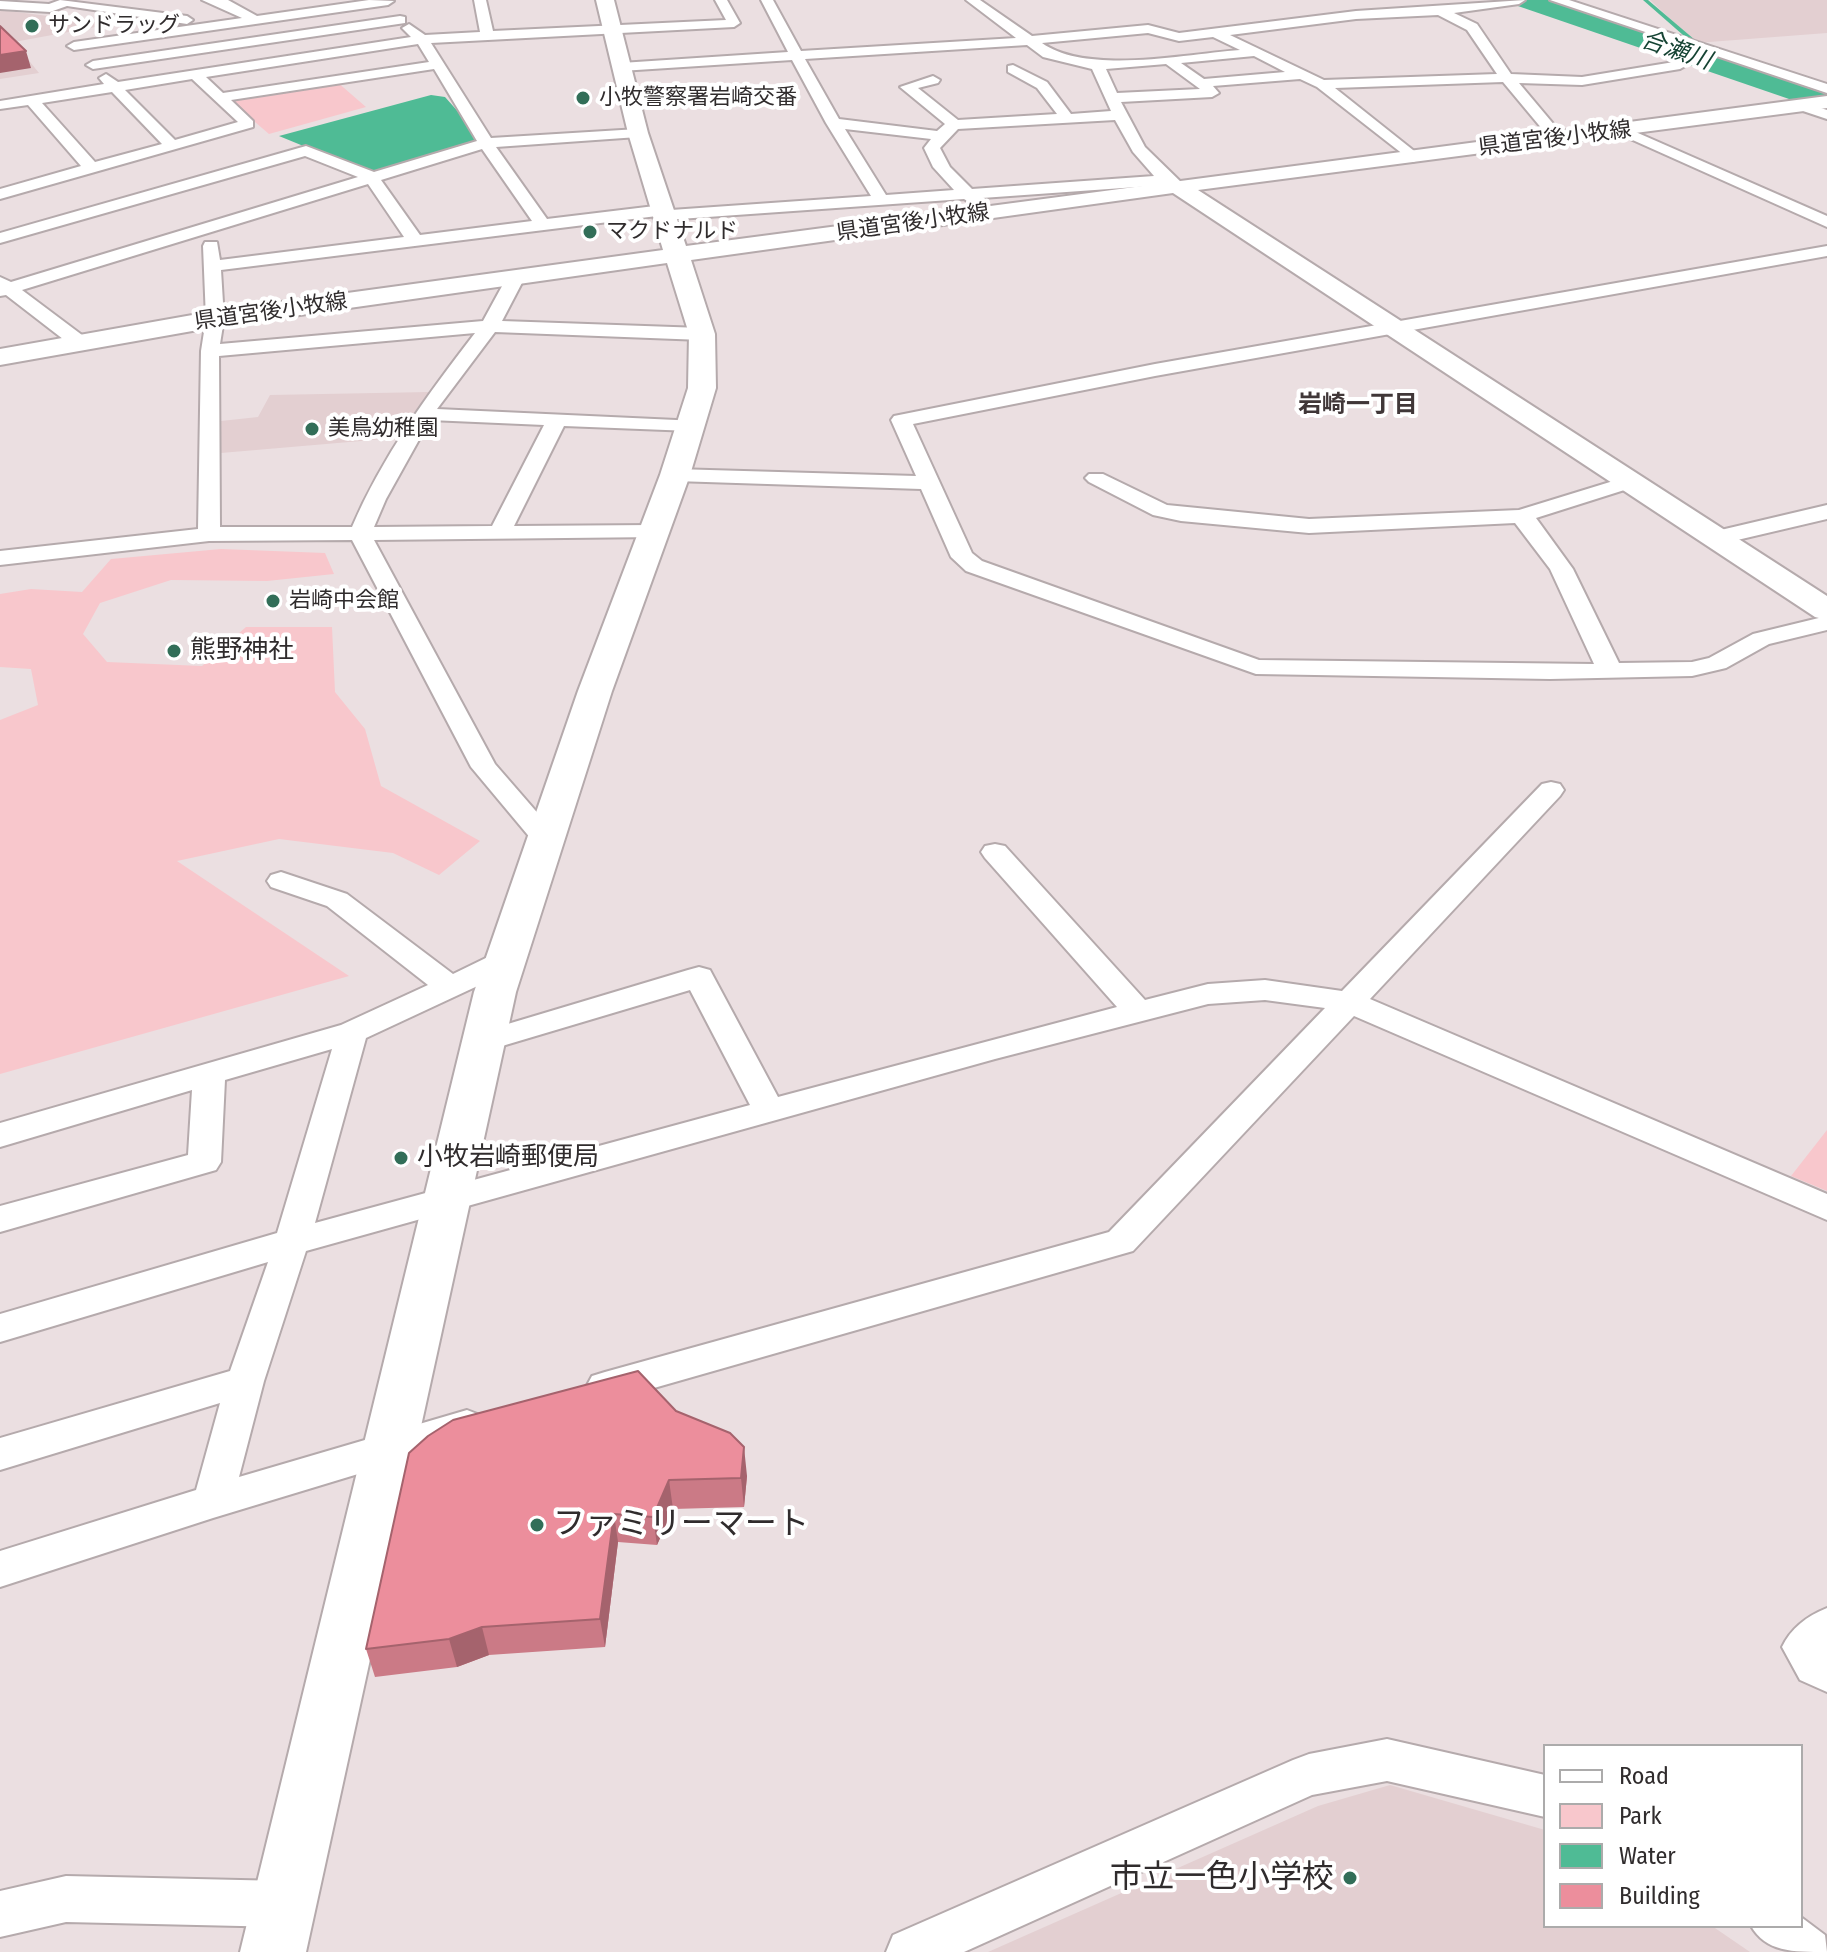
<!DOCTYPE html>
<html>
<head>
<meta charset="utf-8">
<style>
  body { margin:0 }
  #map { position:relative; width:1827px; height:1952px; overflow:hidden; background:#ebdfe1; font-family:"Fira Sans Condensed",sans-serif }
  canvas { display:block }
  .legend { position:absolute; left:1543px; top:1744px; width:260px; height:184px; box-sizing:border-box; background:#fff; border:2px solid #acabab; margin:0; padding:10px 14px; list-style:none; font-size:24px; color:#302c2d }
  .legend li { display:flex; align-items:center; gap:16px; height:40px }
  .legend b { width:40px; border:2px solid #acabab }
</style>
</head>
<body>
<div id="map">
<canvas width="1827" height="1952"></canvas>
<ul class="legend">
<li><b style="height:10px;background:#fff"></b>Road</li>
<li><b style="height:22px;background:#f8c7cc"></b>Park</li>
<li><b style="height:22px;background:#4fbb95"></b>Water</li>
<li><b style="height:22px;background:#ec8e9c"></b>Building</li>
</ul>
</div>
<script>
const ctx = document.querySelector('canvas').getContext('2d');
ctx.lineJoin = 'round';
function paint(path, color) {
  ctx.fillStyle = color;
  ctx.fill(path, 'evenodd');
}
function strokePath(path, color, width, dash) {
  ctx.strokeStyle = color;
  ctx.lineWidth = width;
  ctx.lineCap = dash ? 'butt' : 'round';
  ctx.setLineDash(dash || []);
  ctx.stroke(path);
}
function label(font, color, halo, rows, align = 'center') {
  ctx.font = font + ' "Fira Sans Condensed","Noto Sans JP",sans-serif';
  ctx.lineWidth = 8;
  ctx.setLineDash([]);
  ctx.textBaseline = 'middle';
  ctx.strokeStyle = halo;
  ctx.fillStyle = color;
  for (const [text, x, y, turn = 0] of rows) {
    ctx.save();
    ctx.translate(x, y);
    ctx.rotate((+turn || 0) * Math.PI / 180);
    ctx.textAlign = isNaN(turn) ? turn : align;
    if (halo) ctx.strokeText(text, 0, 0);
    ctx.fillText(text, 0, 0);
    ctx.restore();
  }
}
paint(new Path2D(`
  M1650 0H1827V33L1696 43Z
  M0 10 112 24 14 42 39 73 0 79Z
  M429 392 396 438 221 453V421L258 417 270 395Z
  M1390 1785 1545 1830V1926H1712L1750 1952H988L1318 1806Z`), '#e3cfd1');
paint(new Path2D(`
  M336 81 366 107 269 134 227 98Z
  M221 549 325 553 334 574 267 581 171 580 100 603 83 634 107 662 202 666 246 627H332L335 692 365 729 381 786 480 841 439 875 393 853 279 839 177 861 349 976 0 1074V720L38 705 31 669 0 667V594L31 589 82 592 111 559Z
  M1827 1130V1191L1791 1176Z`), '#f8c7cc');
paint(new Path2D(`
  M431 95 445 97 486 143 374 175 279 136Z`), '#4fbb95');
paint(new Path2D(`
  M1643 0H1648L1695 40 1704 43V45L1691 42Z`), '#4fbb95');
paint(new Path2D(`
  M1511 0H1549L1827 93V112L1515 5Z`), '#4fbb95');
const street = new Path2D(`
  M60 0 187 16 193 20 187 24 67 6 50 12 0 9V1L49 4Z
  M202 0H228L257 16 369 0 394 1 388 5 74 50 67 46 74 42 242 18Z
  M474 0H486L493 31 726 20 715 0H727L740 23 734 27 431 43 491 138 638 129 645 133 638 137 496 147 547 219 663 205 671 210 871 196 826 123 792 60 621 71 614 67 621 63 788 52 761 0H773L801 51 1016 38 966 0H980L1032 36 1148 25 1179 33 1356 11 1525 0 1519 4 1454 13 1477 24 1511 74 1582 77 1680 61 1687 65 1680 69 1582 85 1519 83 1566 139 1558 144 1553 142 1503 82 1335 88 1418 154V160L1413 162 1317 87 1300 79 1213 86 1219 93 1212 97 1121 102 1145 147 1184 185 1176 190 1165 185 982 198 985 202 977 207 964 199 665 220 657 216 221 270 224 319 220 344 483 321 507 277 516 272 525 277 502 321 702 328 711 334 702 340 495 332 437 409 698 421 701 425 698 429 691 431 564 426 514 526 653 525 664 532 661 537 374 540 495 764 561 840 557 846 547 848 537 846 471 767 352 540 209 541 0 565V551L198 529 201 351 206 319 203 246 205 242H217L220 260 404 237 368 184 22 290 86 338 88 342 86 346H72L6 295 0 296V277L11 282 358 177 305 156 0 243V233L306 146 374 172 477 141 434 69 231 100 253 121V127L0 199V189L81 166 28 105 0 109V101L104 84 99 78 106 74 118 82 411 37 402 28 409 24 425 35 480 32ZM1438 15 1467 30 1497 74 1324 80 1230 35 1356 19ZM1148 33 1179 41 1213 37 1240 50C1186 54 1087 75 1042 43ZM418 44 429 62 223 93 206 77ZM1027 45 1043 57 1092 69 1111 111 1071 114 1047 82 1013 65 1008 66V72L1037 88 1057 114 958 120 918 88 938 83 940 80 933 76 900 87 945 124 937 131 839 119 805 59ZM1254 56 1285 72 1204 79 1181 63ZM1166 64 1200 89 1117 93 1106 69ZM192 79 238 122 175 140 125 90ZM112 92 162 144 95 162 42 103ZM1115 120 1133 152 1154 176 972 189 950 167 940 148 958 129ZM845 129 931 139 924 148 933 167 954 190 886 195ZM482 149 532 221 420 235 381 180ZM475 333C428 394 383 455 352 527H220L219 356ZM430 420 544 425 492 526 374 527 386 499Z
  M1550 0H1569L1827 84V93Z
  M400 16 405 17V23L93 69 86 65 93 61Z
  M1802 102 1827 110V119L1797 109 1795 106Z
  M1622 126 1827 216V227L1617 133V127Z
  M1827 246V256L1155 376 913 424 972 553 982 561 1259 660 1594 664 1550 569 1515 523 1309 533 1181 521 1153 515 1089 482 1085 478 1089 474H1103L1167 505 1309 519 1519 510 1623 478H1637L1641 482 1637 486 1536 518 1573 569 1619 663 1692 662 1709 658 1753 634 1827 616V630L1769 644 1726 668 1692 676 1550 679 1256 674 966 571 951 557 921 489 675 481 664 475 675 469 916 476 891 420 894 416 1155 364Z
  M1827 505V519L1716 545 1705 538 1708 533Z
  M1551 782 1560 784 1564 790 1560 796 1370 999 1827 1194V1220L1354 1016 1133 1251 605 1402 592 1398 586 1387 592 1376 605 1372 1109 1232 1325 1008 1265 1000 1208 1004 995 1059 306 1251 264 1381 239 1477 467 1410 480 1415 486 1426 480 1437 213 1518 0 1587V1551L196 1490 220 1403 0 1470V1438L230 1371 268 1262 0 1342V1314L277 1233 332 1049 225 1080 221 1162 216 1170 0 1232V1206L188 1155 192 1090 0 1147V1123L341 1025 428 985 327 906 271 887 267 881 271 875 281 872 347 894 453 974 492 955 503 953 514 955 518 962 514 969 366 1038 315 1223 750 1105 690 990 482 1052 471 1049 466 1042 471 1035 688 970 699 967 710 970 778 1097 1117 1007 985 858 981 852 985 846 995 844 1005 846 1145 1000 1208 984 1265 980 1342 991 1542 784Z
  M1827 1608V1692L1800 1680 1782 1647C1791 1628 1807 1616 1827 1608Z
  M1387 1739 1545 1775V1817L1387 1781 1312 1795 964 1952H886L893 1935 1293 1760 1309 1754Z
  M66 1876 284 1881 300 1888 307 1904 300 1920 284 1927 66 1922 0 1937V1891Z
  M1801 1917 1825 1935 1827 1952C1792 1952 1766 1952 1751 1926H1801Z`);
const secondary = new Path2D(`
  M596 0H614L648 133 686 246 1827 96V108L1198 190 1827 596V620L1815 617 1173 193 691 260 715 334 716 388 690 475 612 691 516 992 306 1952H240L474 992 578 691 660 475 688 388 689 334 667 263 215 327 0 365V349L215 311 663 250 628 133Z`);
strokePath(street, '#b5aaac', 4);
strokePath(secondary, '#b5aaac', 4);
paint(street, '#fff');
paint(secondary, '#fff');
paint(new Path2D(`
  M676 1411 747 1476 744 1507 673 1509 657 1545 618 1542 605 1647 489 1655 457 1667 375 1677 366 1649Z`), '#cb7a86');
paint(new Path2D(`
  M26 51 31 68 0 73V55Z
  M744 1447 747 1476 744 1507 741 1478Z
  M669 1480 673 1509 657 1545 653 1517Z
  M614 1514 618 1542 605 1647 600 1619Z
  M482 1627 489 1655 457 1667 449 1639Z`), '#a5636d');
const building = new Path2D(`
  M0 26 26 51 0 55Z
  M638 1371 676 1411 730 1433 744 1447 741 1478 669 1480 653 1517 614 1514 600 1619 482 1627 449 1639 366 1649 409 1453 428 1436 453 1420Z`);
paint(building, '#ec8e9c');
strokePath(building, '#a5636d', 2);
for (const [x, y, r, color] of [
  [32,26,8,"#326e58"],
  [583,98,8,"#326e58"],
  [590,232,8,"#326e58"],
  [312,429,8,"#326e58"],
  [273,601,8,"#326e58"],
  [174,651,8,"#326e58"],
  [401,1158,8,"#326e58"],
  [537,1525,8,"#326e58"],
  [1350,1878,8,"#326e58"]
]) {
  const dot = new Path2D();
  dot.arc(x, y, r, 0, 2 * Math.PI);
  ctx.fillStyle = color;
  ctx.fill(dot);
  strokePath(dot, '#fff', 3);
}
label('22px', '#302c2d', '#fff', [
  ["サンドラッグ",48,26],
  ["小牧警察署岩崎交番",599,98],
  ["マクドナルド",606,232],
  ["美鳥幼稚園",328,429],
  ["岩崎中会館",289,601]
], 'left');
label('22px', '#302c2d', '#fff', [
  ["県道宮後小牧線",1555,139,-7],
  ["県道宮後小牧線",913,223,-8],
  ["県道宮後小牧線",271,312,-8]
]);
label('italic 24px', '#154333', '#fff', [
  ["合瀬川",1676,51,19]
]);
label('bold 24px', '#403738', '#fff', [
  ["岩崎一丁目",1358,405]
]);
label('26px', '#302c2d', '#fff', [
  ["熊野神社",190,651],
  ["小牧岩崎郵便局",417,1158]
], 'left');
label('32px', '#302c2d', '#fff', [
  ["ファミリーマート",553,1525],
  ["市立一色小学校",1334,1878,"right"]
], 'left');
</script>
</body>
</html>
